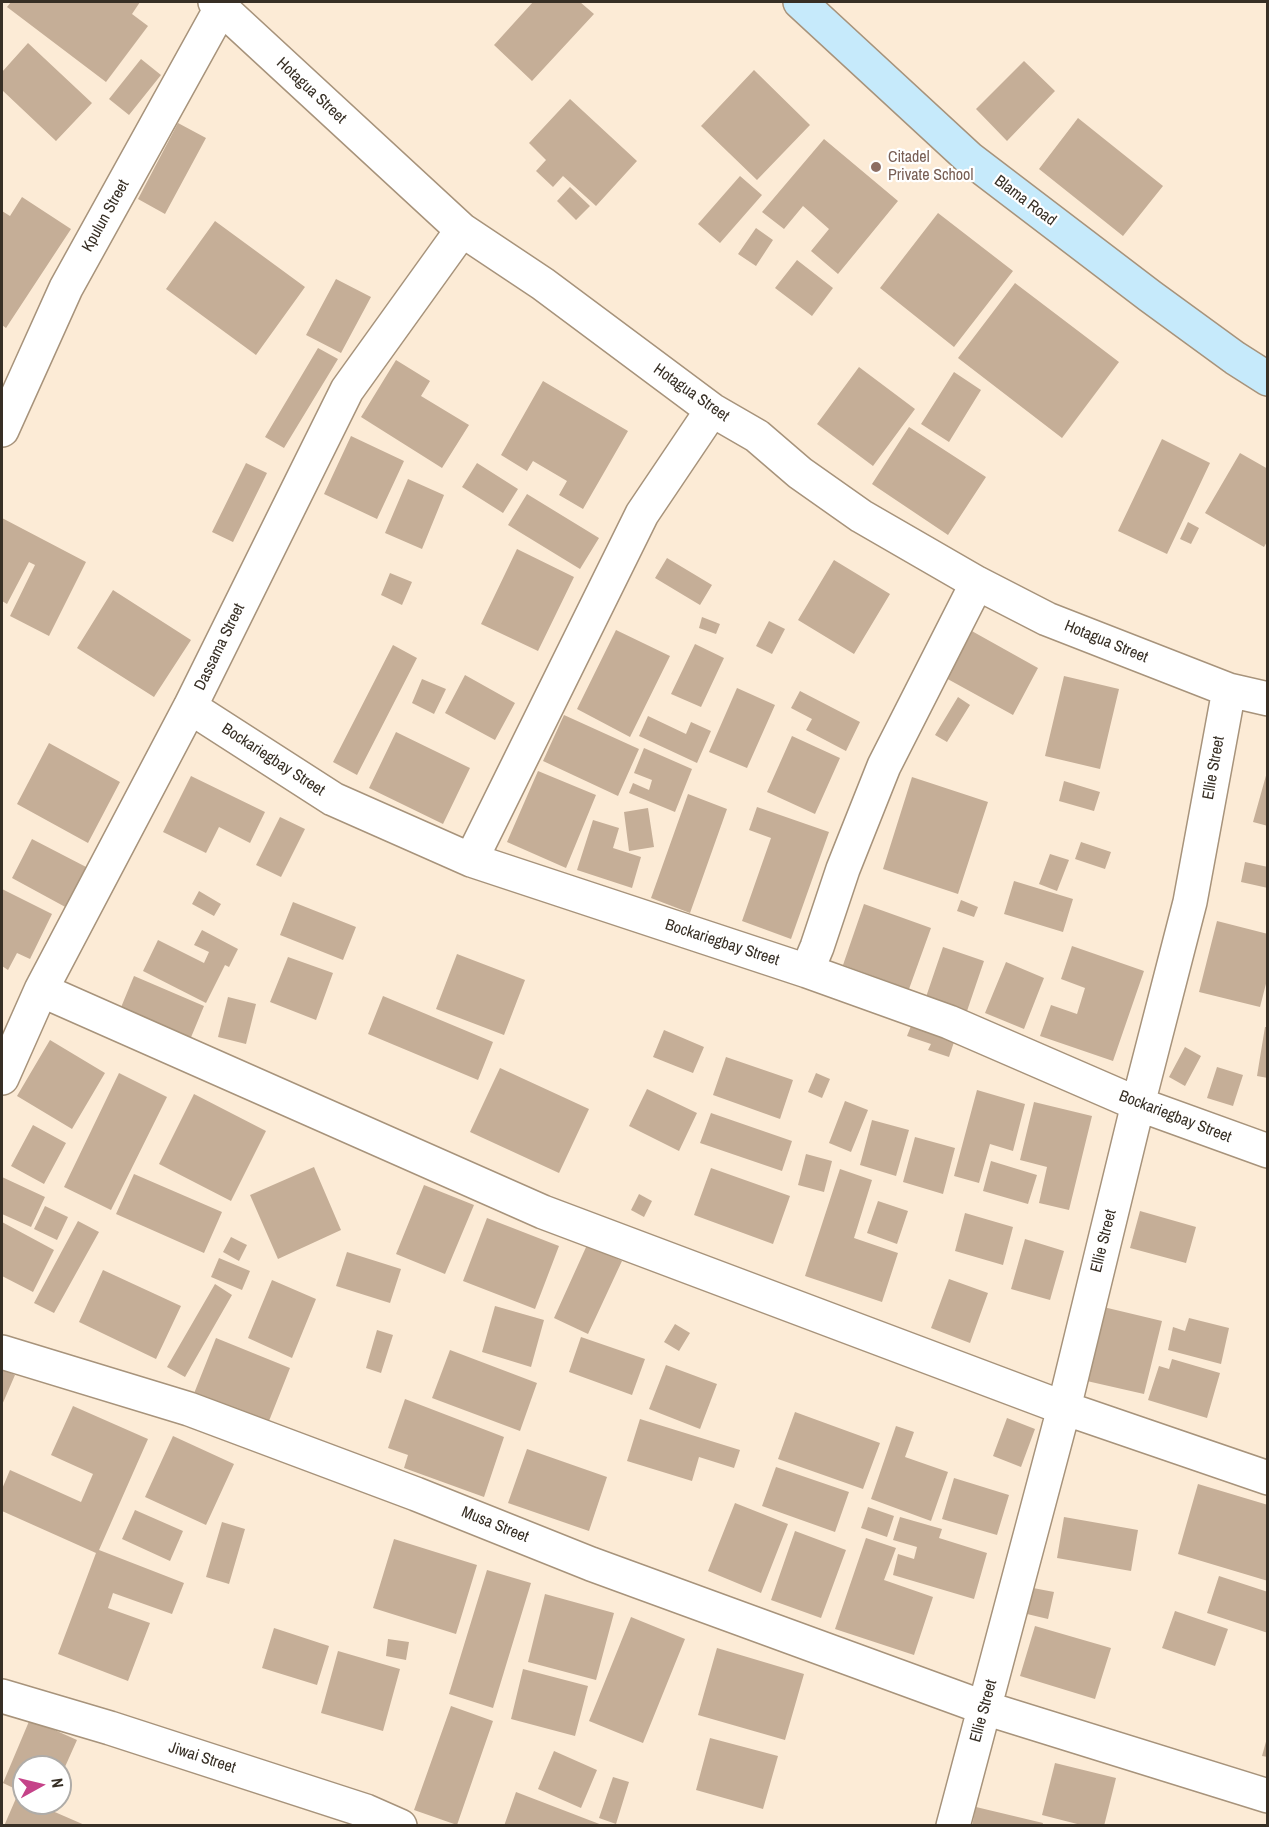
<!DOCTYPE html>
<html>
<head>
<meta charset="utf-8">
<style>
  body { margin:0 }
  #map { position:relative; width:1269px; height:1827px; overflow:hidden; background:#fcebd6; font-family:"Archivo Narrow",sans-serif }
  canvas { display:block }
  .frame { position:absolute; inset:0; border:3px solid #372f25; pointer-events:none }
  .north { position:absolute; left:12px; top:1755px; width:60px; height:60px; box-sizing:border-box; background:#fff; border:2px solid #afaca8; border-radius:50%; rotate:82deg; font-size:16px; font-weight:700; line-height:24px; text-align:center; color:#372f25 }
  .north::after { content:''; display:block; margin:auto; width:21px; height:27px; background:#c54389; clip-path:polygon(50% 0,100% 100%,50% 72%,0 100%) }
</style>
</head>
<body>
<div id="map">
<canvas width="1269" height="1827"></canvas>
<div class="frame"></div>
<div class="north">N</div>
</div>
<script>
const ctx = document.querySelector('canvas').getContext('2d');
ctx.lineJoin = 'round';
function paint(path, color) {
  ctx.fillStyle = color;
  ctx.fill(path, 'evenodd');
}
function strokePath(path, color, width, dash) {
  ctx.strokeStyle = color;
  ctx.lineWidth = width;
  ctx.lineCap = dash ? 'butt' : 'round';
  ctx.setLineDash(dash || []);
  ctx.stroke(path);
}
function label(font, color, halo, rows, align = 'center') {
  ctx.font = font + ' "Archivo Narrow",sans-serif';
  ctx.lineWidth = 4.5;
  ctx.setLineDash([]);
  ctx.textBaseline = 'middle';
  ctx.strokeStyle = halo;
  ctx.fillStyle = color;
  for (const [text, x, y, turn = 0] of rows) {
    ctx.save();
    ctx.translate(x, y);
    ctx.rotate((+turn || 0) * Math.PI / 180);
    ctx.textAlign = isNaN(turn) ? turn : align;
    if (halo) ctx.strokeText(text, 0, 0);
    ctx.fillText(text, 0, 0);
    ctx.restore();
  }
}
paint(new Path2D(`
  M11 2H140L132 14 148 26 106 82 7 7Z
  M533 2H580L594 14 532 81 494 45Z
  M28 43 92 103 56 141 2 90V72Z
  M141 59 161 75 129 115 109 99Z
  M1024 61 1055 91 1007 141 976 109Z
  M754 70 810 125 757 180 701 126Z
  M570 99 637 161 596 206 563 176 553 187 536 171 546 160 529 143Z
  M1078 118 1163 186 1123 236 1039 169Z
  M178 123 206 138 165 214 138 199Z
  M824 139 898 201 838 274 811 251 829 229 803 206 784 229 762 212Z
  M740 176 762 195 720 243 698 224Z
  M570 187 590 206 576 220 557 201Z
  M22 197 71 229 6 328 2 325V211L10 216Z
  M938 213 1013 271 954 347 880 288Z
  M215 221 305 287 256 355 166 289Z
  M756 228 773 240 756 266 738 254Z
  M797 260 833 288 812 316 775 288Z
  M336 279 371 297 341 353 306 335Z
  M1015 283 1119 362 1062 438 958 358Z
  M318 348 338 359 284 448 265 437Z
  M396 360 430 381 421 396 469 425 442 468 361 417Z
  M859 367 915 409 873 466 817 424Z
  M954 372 981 390 949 442 921 424Z
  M543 381 628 431 583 509 559 495 567 481 533 461 527 471 501 455Z
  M909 427 986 477 948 535 872 484Z
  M351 436 404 461 377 519 324 494Z
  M1162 439 1210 463 1167 554 1118 531Z
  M1240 453 1268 469V540L1264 547 1205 513Z
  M246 463 267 473 233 542 212 532Z
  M477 463 518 489 503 513 462 487Z
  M408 479 444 495 422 549 385 533Z
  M527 494 599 538 580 569 508 525Z
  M2 518 86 562 49 636 10 616 35 565 29 562 7 604 2 601Z
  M1188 522 1199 528 1191 544 1180 539Z
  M517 549 574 577 538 651 481 624Z
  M667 558 712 585 700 605 655 578Z
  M834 560 890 594 854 654 798 620Z
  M390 573 412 582 402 605 381 595Z
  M113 590 191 640 154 697 77 648Z
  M702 617 720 624 716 634 699 628Z
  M769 621 785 629 772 654 756 646Z
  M616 630 670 656 630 737 577 709Z
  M970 630 1038 668 1013 715 944 677Z
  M695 644 724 658 701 707 671 694Z
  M393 645 417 658 357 775 333 762Z
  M465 675 515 703 495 740 445 713Z
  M1064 676 1119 689 1100 769 1045 756Z
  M422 679 446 689 434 714 412 703Z
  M737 688 775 705 747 768 709 752Z
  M800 691 860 722 846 751 806 730 812 719 791 708Z
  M958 697 970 705 947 742 935 735Z
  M564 715 639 749 618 796 543 761Z
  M648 716 686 734 691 722 711 731 697 763 639 736Z
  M396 732 470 768 443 824 369 788Z
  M792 736 840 758 815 814 767 792Z
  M49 743 120 782 88 843 17 804Z
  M644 748 692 769 675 812 629 793 633 783 649 790 652 780 634 773Z
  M538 771 596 795 566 868 507 842Z
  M1267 772H1268V826L1253 822Z
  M191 776 265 812 250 843 219 827 206 853 163 832Z
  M912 777 988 802 958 894 883 869Z
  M1064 781 1100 792 1094 811 1059 801Z
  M688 794 727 809 690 913 651 898Z
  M757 807 829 832 791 939 742 921 771 838 749 830Z
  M648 808 654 847 629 851 624 812Z
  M280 817 305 829 281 877 256 865Z
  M593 820 619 828 613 848 641 857 632 888 577 870Z
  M32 839 90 869 69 909 12 878Z
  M1081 842 1111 852 1105 869 1075 859Z
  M1050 854 1069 860 1057 891 1039 884Z
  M1245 862 1268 867V888L1241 882Z
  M1014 881 1073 899 1063 932 1004 914Z
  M2 889 52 914 30 959 17 953 8 970 2 966Z
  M199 891 221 904 214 916 192 904Z
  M961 900 978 907 974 917 957 911Z
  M293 902 356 927 343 960 280 935Z
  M864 904 931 928 909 989 843 965Z
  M1217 921 1268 934V976L1260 1007 1199 992Z
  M202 930 238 949 229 967 225 965 206 1003 143 971 158 940 204 963 209 952 194 945Z
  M1072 946 1144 971 1113 1061 1040 1036 1051 1005 1077 1014 1085 988 1061 979Z
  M943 947 984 961 967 1011 926 997Z
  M457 954 525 980 504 1035 436 1009Z
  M288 957 333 973 316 1020 270 1002Z
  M1006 962 1044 978 1024 1029 985 1013Z
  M134 976 204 1006 187 1047 117 1017Z
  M383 996 493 1042 478 1080 368 1034Z
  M228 997 256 1004 246 1044 218 1037Z
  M913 1021 956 1036 949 1057 928 1050 931 1044 907 1036Z
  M1265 1027H1268V1078L1257 1076Z
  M664 1030 704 1047 693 1073 653 1057Z
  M50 1040 105 1073 72 1129 17 1096Z
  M1185 1047 1201 1056 1185 1086 1169 1077Z
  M726 1057 793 1080 780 1119 713 1095Z
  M1217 1067 1243 1075 1233 1106 1207 1098Z
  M500 1068 589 1109 559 1173 470 1132Z
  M119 1073 167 1097 111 1210 64 1187Z
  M816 1073 830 1079 822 1098 808 1092Z
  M647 1089 697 1113 679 1151 629 1126Z
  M977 1090 1025 1104 1013 1151 990 1144 979 1183 954 1176Z
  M194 1094 266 1131 231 1201 159 1164Z
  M845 1101 868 1110 851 1152 829 1143Z
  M1034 1102 1092 1116 1069 1210 1039 1203 1047 1167 1020 1160Z
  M711 1113 792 1141 782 1171 700 1143Z
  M872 1120 909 1130 896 1176 860 1165Z
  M33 1125 66 1143 44 1184 11 1166Z
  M915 1137 955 1148 943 1194 903 1182Z
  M806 1154 832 1161 824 1192 798 1185Z
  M991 1161 1037 1175 1028 1204 983 1191Z
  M314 1167 341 1230 278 1259 250 1195Z
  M711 1168 790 1196 773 1244 694 1215Z
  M840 1169 872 1180 854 1238 898 1253 882 1302 805 1276Z
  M134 1174 222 1212 204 1253 116 1214Z
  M2 1177 45 1197 31 1227 2 1214Z
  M424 1185 474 1205 445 1274 396 1254Z
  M639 1194 652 1201 644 1217 631 1210Z
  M878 1201 908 1211 897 1244 867 1233Z
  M45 1206 68 1217 57 1240 34 1229Z
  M1140 1211 1196 1227 1186 1263 1130 1248Z
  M965 1213 1013 1227 1003 1265 955 1251Z
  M487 1218 559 1246 535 1309 463 1281Z
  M78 1221 99 1232 54 1313 34 1303Z
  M2 1222 54 1250 33 1292 2 1276Z
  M231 1237 247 1245 239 1261 223 1252Z
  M1025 1239 1064 1251 1050 1300 1011 1289Z
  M587 1245 622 1261 588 1334 554 1318Z
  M347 1252 401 1269 390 1303 336 1286Z
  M219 1258 250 1271 242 1290 211 1277Z
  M103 1270 181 1306 156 1359 79 1322Z
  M949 1279 988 1293 970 1343 931 1328Z
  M272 1280 316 1299 292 1358 248 1338Z
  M215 1284 232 1295 185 1377 167 1367Z
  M1095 1305 1162 1321 1144 1394 1078 1379Z
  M495 1306 544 1320 531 1367 482 1352Z
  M1189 1318 1229 1328 1221 1364 1168 1350 1173 1327 1185 1331Z
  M675 1324 690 1333 679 1351 664 1342Z
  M377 1330 393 1335 381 1373 366 1368Z
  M581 1337 645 1359 632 1395 569 1372Z
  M216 1338 290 1368 267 1426 193 1396Z
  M450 1350 537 1383 520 1431 432 1398Z
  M1172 1359 1220 1373 1207 1418 1148 1400 1159 1366 1169 1369Z
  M666 1365 717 1384 700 1429 649 1409Z
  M2 1369 15 1375 2 1405Z
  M405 1399 504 1437 484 1497 404 1468 408 1455 388 1448Z
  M73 1406 148 1439 99 1550 184 1583 172 1614 113 1593 108 1608 150 1623 128 1681 58 1654 96 1553 2 1511V1489L10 1470 81 1502 93 1474 51 1455Z
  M795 1412 880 1443 863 1489 778 1459Z
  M1007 1418 1035 1429 1021 1467 993 1456Z
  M640 1419 740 1450 734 1468 699 1457 692 1481 627 1461Z
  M896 1426 914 1432 905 1457 948 1472 931 1521 871 1499Z
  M173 1436 234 1464 206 1525 145 1497Z
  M527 1449 607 1477 589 1531 508 1503Z
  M776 1467 849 1492 835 1532 762 1506Z
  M954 1478 1009 1495 997 1535 942 1519Z
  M1198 1484 1268 1505V1581L1178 1554Z
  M735 1503 788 1524 761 1593 708 1571Z
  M868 1507 894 1516 887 1537 861 1528Z
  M135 1510 183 1531 170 1561 122 1539Z
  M900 1517 942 1529 939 1538 987 1553 974 1599 893 1575 898 1554 914 1559 917 1547 893 1540Z
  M1064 1517 1138 1530 1131 1571 1057 1558Z
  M222 1522 245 1529 229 1584 206 1577Z
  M795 1531 846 1550 821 1618 771 1600Z
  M866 1538 896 1548 884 1580 933 1597 914 1655 835 1629Z
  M394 1539 477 1565 456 1634 373 1608Z
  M487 1570 531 1583 493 1708 449 1694Z
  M1219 1576 1268 1592V1633L1207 1613Z
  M1033 1588 1054 1592 1048 1619 1027 1614Z
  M545 1594 614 1613 596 1680 528 1662Z
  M1175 1611 1228 1629 1215 1666 1162 1648Z
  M631 1617 685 1639 643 1743 589 1721Z
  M1035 1626 1111 1648 1095 1699 1020 1676Z
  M274 1628 329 1646 317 1685 262 1668Z
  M388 1639 409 1642 406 1660 386 1656Z
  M717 1648 804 1674 785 1740 698 1715Z
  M338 1651 400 1669 383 1731 321 1713Z
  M523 1669 588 1686 575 1736 511 1719Z
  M451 1706 493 1721 457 1825 414 1810Z
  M30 1719 77 1740 60 1778V1767H24V1793L3 1783Z
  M710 1738 778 1756 763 1809 696 1790Z
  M1267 1738H1268V1757L1262 1756Z
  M554 1751 597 1770 581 1808 538 1789Z
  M1055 1763 1116 1778 1104 1826H1085L1042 1815Z
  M613 1777 629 1782 616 1824 599 1818Z
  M516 1792 602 1825V1826H504Z
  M17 1796 24 1799V1803H34L87 1826H4Z
  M976 1807 1043 1823 1042 1826H972Z`), '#c5ae97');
const street = new Path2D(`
  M215 2 462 230 543 284 712 410 757 436 800 473 861 516 977 583 1047 619 1229 690
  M2 430 66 288 221 8
  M190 707 333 799 471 860 807 971 949 1022 1138 1104 1268 1151
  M471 860 642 514 712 410
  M807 971 817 947 843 869 884 766 977 583
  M41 990 543 1212 1064 1408 1268 1478
  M2 1078 41 990 190 707 347 390 462 230
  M2 1352 189 1409 416 1494 591 1564 985 1708 1268 1796
  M2 1696 110 1728 366 1811 400 1826
  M953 1826 1064 1408 1138 1104 1190 902 1229 690 1268 699`);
const secondary = new Path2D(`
  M800 2 969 158 1150 296 1235 358 1268 379`);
strokePath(street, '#a7937b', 36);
strokePath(secondary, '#a7937b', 36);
strokePath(street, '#fff', 33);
strokePath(secondary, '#c6eafb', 33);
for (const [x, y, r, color] of [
  [876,167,6,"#8d6e63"]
]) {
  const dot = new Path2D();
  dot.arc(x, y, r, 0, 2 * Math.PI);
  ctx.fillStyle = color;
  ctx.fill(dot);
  strokePath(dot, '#fff', 2);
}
label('16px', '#372f25', '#fff', [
  ["Hotagua Street",311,91,43],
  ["Blama Road",1025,201,37],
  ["Kpulun Street",106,216,-61],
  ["Hotagua Street",691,393,35],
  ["Hotagua Street",1106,642,22],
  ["Dassama Street",220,647,-64],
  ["Bockariegbay Street",273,760,33],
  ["Ellie Street",1214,768,-80],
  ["Bockariegbay Street",722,943,18],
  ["Bockariegbay Street",1175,1117,21],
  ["Ellie Street",1104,1241,-76],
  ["Musa Street",495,1525,22],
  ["Ellie Street",984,1711,-75],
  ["Jiwai Street",202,1758,18]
]);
label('16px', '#785e54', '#fff', [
  ["Citadel",888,158],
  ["Private School",888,176]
], 'left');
</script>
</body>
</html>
